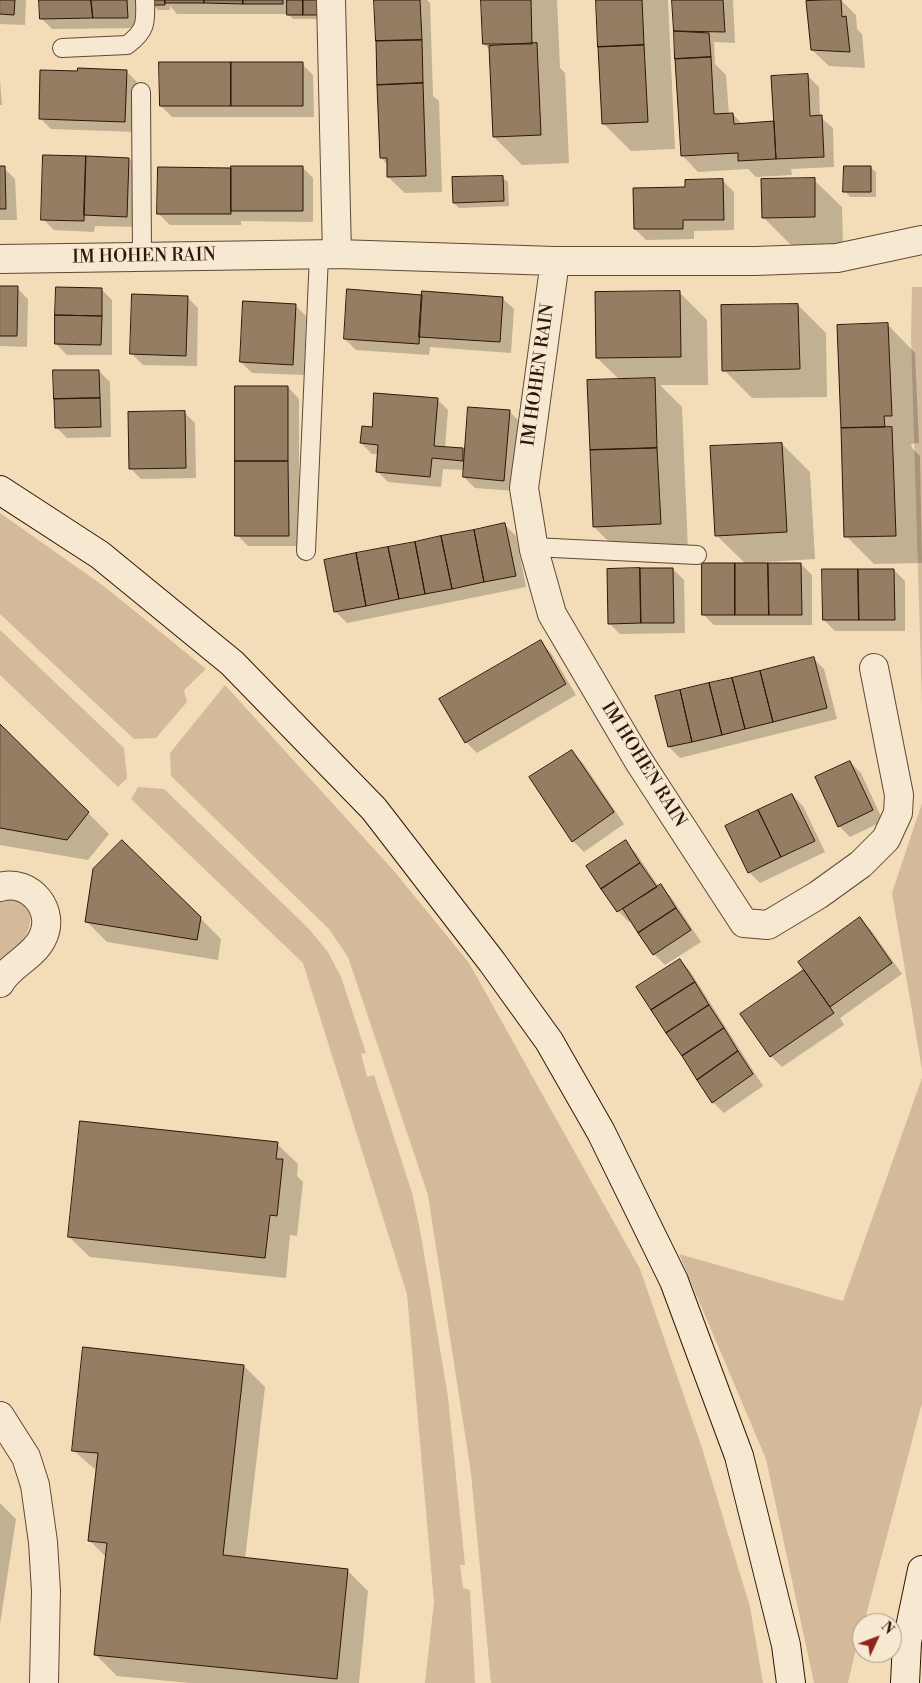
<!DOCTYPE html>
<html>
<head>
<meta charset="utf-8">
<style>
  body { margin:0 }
  #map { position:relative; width:922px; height:1683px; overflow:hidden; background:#f3dcb8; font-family:"Libre Bodoni",serif }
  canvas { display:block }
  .north { position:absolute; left:852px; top:1613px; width:50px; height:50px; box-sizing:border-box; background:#f7e8d1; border:1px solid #a79481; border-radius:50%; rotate:47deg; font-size:14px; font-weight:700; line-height:20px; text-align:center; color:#2f1609 }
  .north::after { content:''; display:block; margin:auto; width:18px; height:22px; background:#8f2418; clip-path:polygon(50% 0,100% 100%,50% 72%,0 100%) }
</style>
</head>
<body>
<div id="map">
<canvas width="922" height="1683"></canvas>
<div class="north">N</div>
</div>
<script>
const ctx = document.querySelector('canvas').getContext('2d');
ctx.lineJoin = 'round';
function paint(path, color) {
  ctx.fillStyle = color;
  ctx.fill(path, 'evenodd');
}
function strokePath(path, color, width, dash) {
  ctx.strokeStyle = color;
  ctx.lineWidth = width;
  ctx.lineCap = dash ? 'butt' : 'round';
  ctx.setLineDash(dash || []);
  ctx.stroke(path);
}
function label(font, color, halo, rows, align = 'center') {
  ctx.font = font + ' "Libre Bodoni",serif';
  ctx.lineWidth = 4;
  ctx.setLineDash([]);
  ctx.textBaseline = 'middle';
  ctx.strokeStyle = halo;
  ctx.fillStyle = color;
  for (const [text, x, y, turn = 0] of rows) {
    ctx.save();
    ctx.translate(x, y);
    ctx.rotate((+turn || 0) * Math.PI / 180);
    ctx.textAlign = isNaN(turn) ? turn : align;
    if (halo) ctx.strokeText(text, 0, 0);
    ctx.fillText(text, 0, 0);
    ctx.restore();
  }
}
paint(new Path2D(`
  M912 287H922V703L911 337Z
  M0 513 105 587 206 669 184 690 187 702 156 738 134 739 0 614Z
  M0 630 124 748 127 778 118 787 0 675Z
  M225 685 394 871 469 963 640 1269 702 1448 750 1607 763 1683H491L471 1473 428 1195 348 957 329 929 171 776 170 753Z
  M138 787 164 789 308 928 328 952 341 977 366 1053 361 1054 367 1077 374 1075 412 1193 420 1230 448 1397 465 1565H460L463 1588 470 1590 475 1683H425L434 1602 407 1294 303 963 131 799Z
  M922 803V1070L892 893Z
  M6 898C56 905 16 961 0 959V900Z
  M922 1078V1403L864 1623H862L848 1683H814L766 1459 679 1254 843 1301Z`), '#d2ba9a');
paint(new Path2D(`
  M0 0H26L25 25 0 24Z
  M40 0H137L138 28 52 29 41 18Z
  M153 0H324V19H293L288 14H177L170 6V10H158L153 5Z
  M375 0H427L430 3 433 96 439 101 442 192 405 193 388 177V165L381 158Z
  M482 0H557L560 68 565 73 569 163 522 165 494 137 490 50 484 44Z
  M597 0H668L675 149 631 151 603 123Z
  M673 0H733L735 43 714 42 715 64 726 75 729 115 733 114 742 124 775 125 808 76 819 87 820 117 833 128 834 167 791 169 792 175 756 177 748 169 698 172 682 155Z
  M841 0 856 15 857 29 862 34 865 68 829 66 812 50 808 2Z
  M302 64 313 75 314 117H172L161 106Z
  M126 71 137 82 136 132 51 129 40 118Z
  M0 80 2 105H0Z
  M129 159 140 170 138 227 95 226 94 232 54 230 43 219Z
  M302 167 313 178V222L241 221V225H170L159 214V169Z
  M870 167 876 172V197H850L845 191Z
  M0 168H4L15 179 17 220H0Z
  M502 177 508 182 509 206 459 208 454 203Z
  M814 180 842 207 843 245H791L763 217Z
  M723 181 734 192V230L694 231V239L646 240 635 229 687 188Z
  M0 287 17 288 28 299 27 347 0 346Z
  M101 289 112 300V355H67L56 344Z
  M679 292 707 320 708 385H660L682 407 688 551 622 555 594 527 620 380 597 358Z
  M423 296 502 298 514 309 511 353 430 347 429 355 356 350 345 339Z
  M187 297 198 308 197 366 143 365 132 354Z
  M295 305 306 316 304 375 252 373 241 362Z
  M798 305 826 333 827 397 752 398 724 370Z
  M888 325 915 353 919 443 911 444 912 448 920 456 922 563 874 564 846 536 839 327Z
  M99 371 110 382 111 437 67 438 56 427Z
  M288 387 299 399V546H248L237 535Z
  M437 399 448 410 445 448 464 450 469 408 509 411 520 422 515 491 475 488 464 477V470L443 469 441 487 388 482 377 471 379 454H372L361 443 373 428Z
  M184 412 195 423 196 478 141 479 130 468Z
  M782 444 810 472 815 559 766 562V564H801L812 575V625H714L703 614 746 564 716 535Z
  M505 525 516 536 526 587 347 623 336 612Z
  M673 569 684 580 685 633 620 634 609 623Z
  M894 570 905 581V631H835L824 620Z
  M540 642 551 653 576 695 477 753 466 742Z
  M813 658 824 669 837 719 680 758 669 747 656 697Z
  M0 725 109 834 88 860 0 845Z
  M572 752 583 763 624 824 584 852 573 841Z
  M850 762 861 773 883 821 850 837 839 826Z
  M792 795 803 806 825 852 760 883 749 872Z
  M625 842 636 853 659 887 660 886 671 897 701 942 665 965 654 954 632 921 629 922 618 911Z
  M200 918 221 939 218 960 107 942 86 921Z
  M860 919 871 930 902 974 840 1018 844 1025 782 1067 771 1056 742 1014 806 970Z
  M680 960 690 971 763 1086 724 1113 713 1102 638 987Z
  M277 1144 298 1164 297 1176 303 1182 297 1236 290 1235 286 1278 90 1257 69 1237Z
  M244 1366 265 1387 245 1559 347 1570 368 1591 359 1683H190L117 1676 96 1655 106 1557 90 1541 97 1471 73 1450Z
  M0 1503 16 1519 0 1624Z`), '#0003');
const building = new Path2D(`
  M0 0H15L14 15 0 14Z
  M39 0H91L93 18 40 19Z
  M91 0H127L128 18H93Z
  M151 0H165V5H151Z
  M165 0H204V3H165Z
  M204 0H243V4L204 3Z
  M243 0H283V4H243Z
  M287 0H303V15H287Z
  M303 0H319V15H303Z
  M374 0H420L422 40 376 41Z
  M481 0H531L532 44H483Z
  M596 0H642L644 45 598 47Z
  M672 0H723L725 32 674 31Z
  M841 0 842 17 846 16 850 52 811 50 806 1Z
  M674 31 709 33 711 57 675 59Z
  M422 40 423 83 377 85 376 41Z
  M537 43 541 135 493 137 489 46Z
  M644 45 648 122 602 124 598 47Z
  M711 57 714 114 733 113 734 124 774 121 776 159 738 161V153L681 156 675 59Z
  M159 62H231V106H160Z
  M231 62H303V106H231Z
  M78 68 127 70 125 122 39 119 40 70 77 71Z
  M808 74 810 116 822 115 824 157 776 159 771 76Z
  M423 83 426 176 387 177V158H380L377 85Z
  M43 155 86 156 84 221 41 220Z
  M86 156 129 158 127 217 84 215Z
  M0 166H5L6 209H0Z
  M231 166H303V211H231Z
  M844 166H871V192H843Z
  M158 167 231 168V214H157Z
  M503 176 504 201 453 203 452 177Z
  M815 178V217L762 218 761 179Z
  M723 179 724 220H683V229H634L633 188 685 187V180Z
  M0 286H18L17 336H0Z
  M56 287 102 288V316L55 315Z
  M347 289 422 295 419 344 344 339Z
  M422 291 503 297 500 342 419 337Z
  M680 291 681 357 596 358 595 292Z
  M132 294 188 296 186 356 130 354Z
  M243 301 296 304 293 365 240 362Z
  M798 304 800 369 722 371 721 305Z
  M55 315 102 316 101 345 55 344Z
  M888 323 892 416H884L885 427 841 428 837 325Z
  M53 370H99L100 398 54 399Z
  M655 378 657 448 590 450 587 380Z
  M235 386H288V461H235Z
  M374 393 438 398 434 446 463 448V461L432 458 430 477 376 472 378 445 360 443 362 426 372 427Z
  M100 398 101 427 55 428 54 399Z
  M468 407 510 410 504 481 463 477Z
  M185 411 186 468 129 469 128 412Z
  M892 427 896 536 844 537 841 428Z
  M782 443 787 532 715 536 710 446Z
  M657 448 661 524 593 527 590 450Z
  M235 461H288L289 536H235Z
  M505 523 516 576 484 582 474 530Z
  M474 530 484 582 452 589 441 536Z
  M441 536 452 589 425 594 415 542Z
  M415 542 425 594 399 599 388 547Z
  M388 547 399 599 366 606 356 553Z
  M356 553 366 606 334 612 324 560Z
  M702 563H735V615H702Z
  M735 563H768L769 615H735Z
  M768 563H801L802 615H769Z
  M640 568H673L674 623H641Z
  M640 568 641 623 608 624 607 569Z
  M822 569H858L859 620H823Z
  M858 569H894L895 620H859Z
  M541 640 566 684 465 743 439 699Z
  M814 657 827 708 773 722 760 671Z
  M760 671 773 722 745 729 732 678Z
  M732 678 745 729 722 735 709 683Z
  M709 683 722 735 692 742 680 690Z
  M680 690 692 742 668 747 655 696Z
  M0 724 89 812 67 840 0 828Z
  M572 750 614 812 572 842 529 777Z
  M850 761 873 810 838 827 815 777Z
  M792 794 815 841 781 857 758 810Z
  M758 810 781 857 748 873 725 826Z
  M122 840 201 917 197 940 85 922 93 869Z
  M626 840 640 863 601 889 586 866Z
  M640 863 657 887 617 912 601 889Z
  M661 884 676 908 638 933 623 909Z
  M676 908 691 930 653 955 638 933Z
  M860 917 892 963 830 1007 798 962Z
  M680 959 695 982 651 1010 636 987Z
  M804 970 834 1013 770 1057 740 1014Z
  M695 982 709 1005 666 1033 651 1010Z
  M709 1005 724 1028 682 1056 666 1033Z
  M724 1028 738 1051 697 1080 682 1056Z
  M738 1051 753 1074 712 1103 697 1080Z
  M80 1121 278 1142 276 1159H283L277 1216 270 1215 265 1258 68 1237Z
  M83 1347 244 1365 223 1555 348 1569 337 1679 94 1655 107 1543 88 1541 98 1453 72 1451Z`);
paint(building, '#957d64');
strokePath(building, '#2f1609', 1);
const lane = new Path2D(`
  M62 48 127 45C146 31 146 23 145 0
  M141 92 142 257
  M533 547 697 555
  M306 551 319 255`);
const street = new Path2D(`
  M331 0 337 254
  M0 259 337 254 555 261H755L837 258 922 240
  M555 261 524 488 534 550 552 614 638 760 744 923 768 925 818 895 861 864 886 839 898 813 899 795 874 668
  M0 887C30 878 57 911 42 939 33 957 9 966 0 983
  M0 1416 26 1457 35 1485 43 1542 46 1591 44 1683`);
const secondary = new Path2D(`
  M0 490 100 555 232 663 374 809 492 962 549 1041 601 1132 674 1281 739 1456 786 1645 791 1683
  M905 1683 907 1642 922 1570`);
strokePath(lane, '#604835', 20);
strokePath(street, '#604835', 30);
strokePath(secondary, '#2f1609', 30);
strokePath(lane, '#f7e8d1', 18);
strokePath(street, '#f7e8d1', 28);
strokePath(secondary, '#f7e8d1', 28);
label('18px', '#2f1609', '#f7e8d1', [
  ["IM HOHEN RAIN",144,257,-1],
  ["IM HOHEN RAIN",539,375,-82],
  ["IM HOHEN RAIN",643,765,58]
]);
</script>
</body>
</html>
